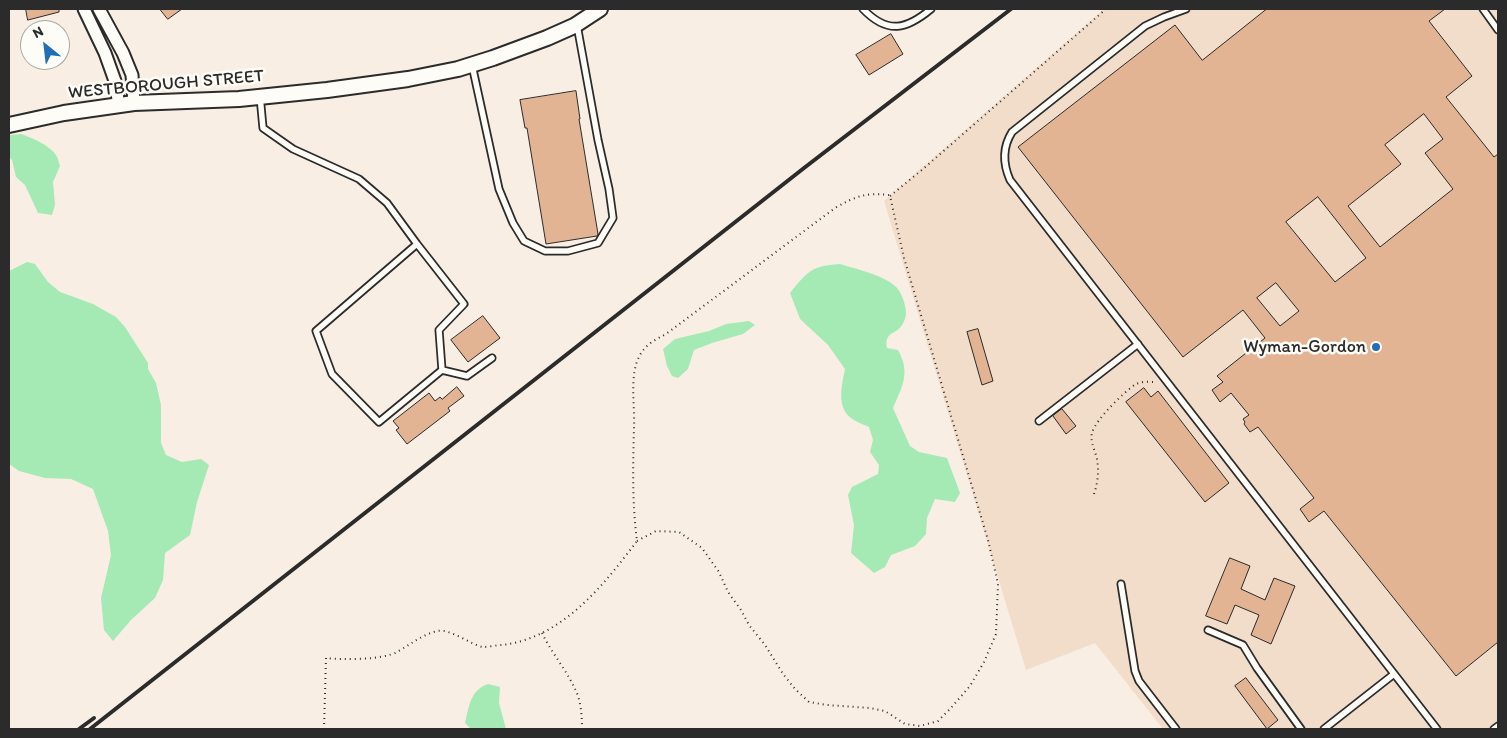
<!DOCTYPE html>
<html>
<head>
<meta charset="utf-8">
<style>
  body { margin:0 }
  #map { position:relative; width:1507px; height:738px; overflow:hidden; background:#f8eee3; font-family:Itim,sans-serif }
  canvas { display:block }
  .frame { position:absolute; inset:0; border:10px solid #2b2b2b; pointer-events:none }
  .north { position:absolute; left:20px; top:20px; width:50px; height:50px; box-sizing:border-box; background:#fdfcf7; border:1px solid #a9a8a5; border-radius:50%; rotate:331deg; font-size:14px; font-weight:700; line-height:20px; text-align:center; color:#2b2b2b }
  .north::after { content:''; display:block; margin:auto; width:18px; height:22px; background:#1f6fb2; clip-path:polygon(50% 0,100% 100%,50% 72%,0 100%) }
</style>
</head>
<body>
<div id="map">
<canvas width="1507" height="738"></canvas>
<div class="frame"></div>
<div class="north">N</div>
</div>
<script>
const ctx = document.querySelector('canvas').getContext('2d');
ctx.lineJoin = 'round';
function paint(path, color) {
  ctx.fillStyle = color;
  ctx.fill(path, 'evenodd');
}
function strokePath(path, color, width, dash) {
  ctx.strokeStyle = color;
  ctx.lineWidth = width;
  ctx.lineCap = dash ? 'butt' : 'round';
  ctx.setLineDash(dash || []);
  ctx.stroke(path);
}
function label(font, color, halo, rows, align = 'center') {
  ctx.font = font + ' Itim,sans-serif';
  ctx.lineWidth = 5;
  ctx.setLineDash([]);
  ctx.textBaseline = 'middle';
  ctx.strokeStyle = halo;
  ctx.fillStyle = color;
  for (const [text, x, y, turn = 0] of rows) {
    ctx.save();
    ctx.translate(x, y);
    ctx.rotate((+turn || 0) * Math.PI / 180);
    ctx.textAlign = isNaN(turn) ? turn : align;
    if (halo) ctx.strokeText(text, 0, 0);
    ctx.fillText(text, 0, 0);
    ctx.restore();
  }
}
paint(new Path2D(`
  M1104 9H1498V729H1163L1095 643 1026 670 884 201Z`), '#f2ddcb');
paint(new Path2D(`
  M21 134C32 138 48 144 56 155 58 158 59 163 60 166L53 182 55 205 52 215 38 213 25 185 16 177 12 160 9 157V135Z
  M27 262 35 264 48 282 60 292 93 304 116 317 125 327 148 363V369L156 383 161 405V443L166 455 182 462 201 459 209 465 197 502 190 535 165 553 163 580 155 598 131 620 113 641 104 630 101 598 111 555 108 531 93 489 71 479 45 478 19 471 9 464V271Z
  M840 264C856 269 883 275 895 286 900 290 904 300 905 306 907 314 906 318 902 325 896 335 884 331 887 348L898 350C911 373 902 387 893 408L910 446 919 452 947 458 960 493 955 502 935 499 927 518 926 534 915 546 891 555 885 567 874 573 851 553 854 525 848 495 852 487 878 474 879 465 870 452 873 440 869 427C863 424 856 422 851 418 836 407 842 384 845 369L828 345 800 319 790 293C808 271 811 266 840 264Z
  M749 321 755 325 743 334 712 343 694 350 688 369 678 378 672 376 667 366 663 349 675 339 709 331 726 324Z
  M488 684 500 687 499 703 506 729H471L465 723C469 707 470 690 488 684Z`), '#a5eab5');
const building = new Path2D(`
  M26 9H59V12L28 20Z
  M160 9H182L168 19Z
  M1267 9H1445L1429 21 1472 76 1446 97 1494 157 1498 154V642L1456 676 1324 511 1309 522 1300 509 1314 498 1258 427 1250 432 1244 424 1245 422 1243 419 1249 415 1231 393 1220 402 1212 390 1223 382 1217 376 1265 338 1243 310 1183 357 1018 147 1175 25 1202 60ZM1424 114 1443 139 1425 153 1453 189 1380 247 1348 206 1401 164 1385 145ZM1318 197 1366 258 1335 282 1286 222ZM1276 283 1299 311 1280 326 1257 298Z
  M891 34 903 54 869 75 856 55Z
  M576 91 580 119H579L598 234 597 236 546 244 527 128H525L520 100Z
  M483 316 500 338 468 362 451 340Z
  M978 329 993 381 982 385 967 332Z
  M457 387 464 396 448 408 450 411 407 444 396 430 399 428 393 421 429 393 435 401 440 397 442 399Z
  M1144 388 1151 397 1158 391 1229 483 1205 502 1126 402Z
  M1062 409 1076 426 1066 434 1053 416Z
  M1230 558 1250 566 1241 589 1265 600 1274 578 1295 586 1271 644 1251 635 1259 615 1235 605 1227 624 1206 616Z
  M1246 678 1278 720 1267 729 1235 686Z`);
paint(building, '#e3b494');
strokePath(building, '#2b2b2b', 1);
const service = new Path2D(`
  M863 9C888 35 907 29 931 9
  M1186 9 1164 17 1145 26 1012 132C1002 148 1003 164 1010 180L1437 729
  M1483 9 1498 30
  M472 65 499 189 513 223 524 241 545 251H568L598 243 613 218 609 189 598 140 577 25
  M260 96 263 128 293 149 359 179 387 203 417 244 316 331 332 374 379 422 442 370 467 376 492 358
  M417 244 464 304 439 330 442 370
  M1039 421 1138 344
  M1121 584 1135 671 1139 681 1176 729
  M1208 630 1243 645 1257 668 1301 729
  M1324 729 1394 674
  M1494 729 1498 726`);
const minor = new Path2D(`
  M84 9 105 53 115 81 119 106
  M99 9 123 53 132 75 134 103`);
const tertiary = new Path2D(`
  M9 125 64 113 134 103 239 99 327 90 408 79 458 69 493 58 547 38 574 26 600 9`);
strokePath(service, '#2b2b2b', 9);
strokePath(minor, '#2b2b2b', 15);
strokePath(tertiary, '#2b2b2b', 18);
strokePath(new Path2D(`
  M890 196 923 169 1106 9
  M1094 494C1098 482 1099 471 1097 459 1095 450 1090 442 1092 433 1095 420 1125 391 1136 384 1143 381 1149 382 1155 382
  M637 541 656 531 679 532 702 548 719 572 728 592 741 610 749 625 765 645 783 674 795 689 809 702 827 705 870 708 885 711 905 724 920 726 938 721 950 709 970 686 984 662 996 634 998 584 988 540 904 258 890 196
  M542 633C551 652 565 668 574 687 581 699 582 716 582 729
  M324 729 326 658C343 660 383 660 397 652 411 644 422 635 437 631 450 628 471 645 483 647 489 647 497 645 502 645 562 638 603 586 637 541 632 503 633 465 634 427 635 405 629 374 640 355 646 344 655 340 666 334L835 208C854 197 866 192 889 195`), '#2b2b2b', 2, [1, 4]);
strokePath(service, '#fdfcf7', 5.5);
strokePath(minor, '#fdfcf7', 11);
strokePath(tertiary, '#fdfcf7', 14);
strokePath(new Path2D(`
  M79 729 94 718
  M90 729 804 168 1011 9`), '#2b2b2b', 4);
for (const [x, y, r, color] of [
  [1376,347,5,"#1f6fb2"]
]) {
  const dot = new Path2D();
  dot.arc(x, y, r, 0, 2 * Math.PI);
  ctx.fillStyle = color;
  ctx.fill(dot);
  strokePath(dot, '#fdfcf7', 2);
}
label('18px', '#2b2b2b', '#fdfcf7', [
  ["WESTBOROUGH STREET",166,85,-5]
]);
label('18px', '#2b2b2b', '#fdfcf7', [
  ["Wyman-Gordon",1366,347]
], 'right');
</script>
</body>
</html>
